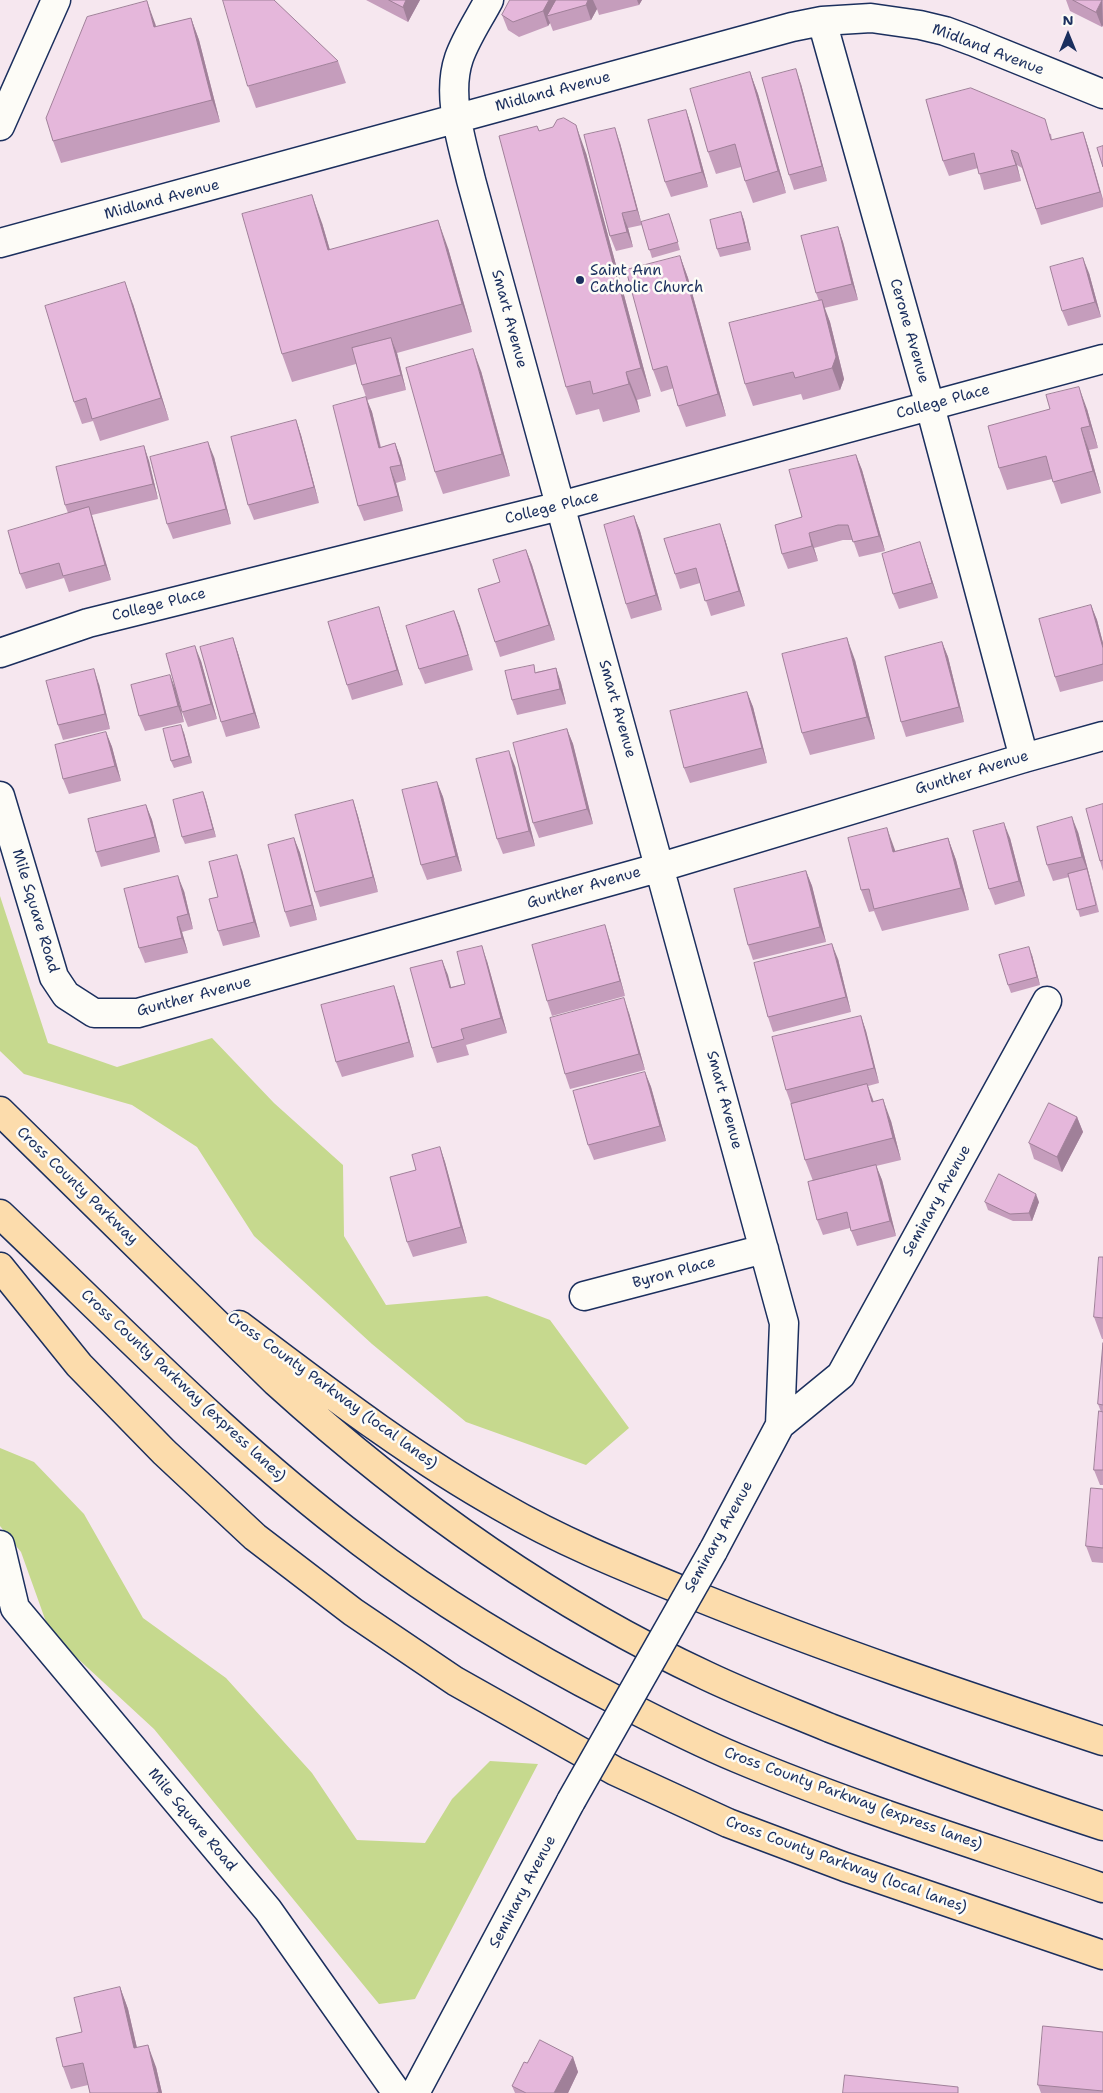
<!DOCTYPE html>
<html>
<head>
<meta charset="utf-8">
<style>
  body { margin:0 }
  #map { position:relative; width:1103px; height:2093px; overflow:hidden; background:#f6e7ef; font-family:"Shantell Sans",sans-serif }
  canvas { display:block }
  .north { position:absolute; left:1043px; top:10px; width:50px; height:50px; -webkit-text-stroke:4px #fdfcf7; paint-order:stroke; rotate:0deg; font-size:14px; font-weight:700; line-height:20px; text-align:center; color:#1b2f5e }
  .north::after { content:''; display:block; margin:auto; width:18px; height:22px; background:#1b2f5e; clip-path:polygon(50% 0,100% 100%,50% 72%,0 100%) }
</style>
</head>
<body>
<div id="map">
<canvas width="1103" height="2093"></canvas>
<div class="north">N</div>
</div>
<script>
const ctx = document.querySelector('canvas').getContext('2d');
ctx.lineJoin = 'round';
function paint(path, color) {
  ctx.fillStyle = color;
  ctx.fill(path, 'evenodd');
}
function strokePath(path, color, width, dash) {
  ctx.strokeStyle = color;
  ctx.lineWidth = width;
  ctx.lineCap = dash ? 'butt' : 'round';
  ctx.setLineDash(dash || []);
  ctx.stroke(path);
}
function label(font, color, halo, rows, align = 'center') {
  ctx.font = font + ' "Shantell Sans",sans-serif';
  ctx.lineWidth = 5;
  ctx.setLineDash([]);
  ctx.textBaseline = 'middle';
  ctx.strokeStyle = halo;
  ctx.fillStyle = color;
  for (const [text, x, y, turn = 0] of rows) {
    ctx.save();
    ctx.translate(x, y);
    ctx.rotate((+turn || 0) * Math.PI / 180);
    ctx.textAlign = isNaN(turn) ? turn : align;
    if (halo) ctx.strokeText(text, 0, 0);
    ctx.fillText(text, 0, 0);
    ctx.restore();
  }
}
paint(new Path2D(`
  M0 896 48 1043 117 1067 212 1038 274 1103 343 1165 344 1236 386 1305 487 1296 550 1320 629 1428 586 1465 466 1422 372 1344 254 1236 197 1147 132 1105 24 1074 0 1051Z
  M0 1448 34 1462 84 1514 143 1618 226 1678 312 1773 357 1840 425 1843 452 1799 490 1761 538 1764 415 1999 379 2004 154 1729 50 1633 21 1552 0 1526Z`), '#c6d98e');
const minor = new Path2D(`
  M489 0C479 19 466 38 459 58 446 96 462 142 471 180L784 1323 780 1425
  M822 21 930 406 1024 758
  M0 126 56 0
  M0 243 792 27 822 21 871 18 920 25 945 31 972 41 1103 94
  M0 653 88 623 560 506 1103 359
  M0 796 54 977 66 995 94 1013H138L661 867 1024 758 1103 736
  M584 1296 764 1249
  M0 1545 15 1608 268 1910 397 2093
  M713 1551 780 1425 841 1375 1047 1001
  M415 2093 571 1801`);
const highway = new Path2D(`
  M0 1111 276 1382C405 1499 548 1602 707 1676 747 1695 789 1711 830 1728 920 1763 1011 1796 1103 1826
  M0 1214C118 1326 231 1444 361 1542 441 1603 528 1655 618 1701 657 1721 696 1741 737 1758 856 1808 981 1846 1103 1888
  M0 1267 79 1365 164 1452 255 1537 353 1612 455 1681 615 1771 728 1823 845 1867 1103 1955
  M239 1325C324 1389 409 1455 502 1507 564 1543 630 1569 696 1596 830 1650 966 1696 1103 1741`);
strokePath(minor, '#1b2f5e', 31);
strokePath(highway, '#1b2f5e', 31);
strokePath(minor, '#fdfcf7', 28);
strokePath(highway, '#fcdcac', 28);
const minorBridge = new Path2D(`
  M571 1801 713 1551`);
strokePath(minorBridge, '#1b2f5e', 31, []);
strokePath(minorBridge, '#fdfcf7', 28);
paint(new Path2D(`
  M366 0H420L408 22Z
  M510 0H642L639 5 599 15 597 9 591 20 553 31 550 23 548 26 519 37 508 30 502 15Z
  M1066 0H1103V25L1102 27 1070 11Z
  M191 18 199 40 220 122 61 163 53 141 155 23 156 27Z
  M338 61 346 83 256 108 248 86Z
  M750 72 758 94 786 193 753 203 745 181 741 167 716 174 708 152Z
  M801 84 827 181 794 190 789 175Z
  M926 100 1051 134 1052 140 1083 132 1088 147 1103 199V207L1041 225 1022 168 1017 165 1021 181 984 190 978 168 949 176 943 161Z
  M686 110 691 125 708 187 671 197 665 182Z
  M537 126 539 131 586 153 651 396 637 400 640 412 603 422 599 409 576 415 566 387Z
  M620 143 641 222H672L680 250 652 258 642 225 628 228 633 247 616 251 610 236Z
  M741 212 744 220 751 250 720 257 717 249Z
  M322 223 330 250 448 248 472 332 397 353 406 390 367 400 372 412 381 447 395 443 401 459 406 480 396 483 403 511 364 521 358 506 366 397 362 385 356 364 292 382 282 354Z
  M838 227 843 242 858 300 824 308 830 322 844 379 840 390 803 400 801 394 753 406 745 384 819 301 816 293Z
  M680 256 688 278 726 416 686 427 678 406 674 388 661 392 653 370Z
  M1089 273 1101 317 1068 326 1062 311Z
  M133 304 169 420 100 441 93 421 82 424 74 402Z
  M481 371 510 476 443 494 435 472Z
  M1087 409 1098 448 1089 450 1101 493 1061 504 1052 479 1007 490 999 468Z
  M296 420 301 435 319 503 254 520 248 505Z
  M144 446 149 461 158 499 92 515 111 580 69 592 64 578 26 589 20 574 68 513 65 505Z
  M856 455 862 470 885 551 859 557 853 540H843L814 548 818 561 788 569 782 554 802 517Z
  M214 457 231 524 173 539 167 524Z
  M634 516 640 531 662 610 631 619 626 604Z
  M725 539 745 606 711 616 700 583 680 589 675 574Z
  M526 550 532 565 555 640 500 657 495 642 500 582Z
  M925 558 938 598 899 609 893 594Z
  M1091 605 1097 620 1103 643V681L1060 692 1055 677Z
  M379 607 384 623 403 685 352 700 347 685Z
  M454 611 473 670 425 684 419 669Z
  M233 638 238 653 260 728 226 737 221 722Z
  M942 642 948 657 964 722 906 737 901 722Z
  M855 660 875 739 810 755 802 733Z
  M201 661 217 719 188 727 182 712Z
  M556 668 561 683 566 704 517 715 512 700 536 672Z
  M170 675 184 722 145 731 139 716Z
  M99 684 110 729 63 740 58 725Z
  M747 692 753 707 767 763 690 783 684 768Z
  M567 729 573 744 593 824 539 838 533 823Z
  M106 732 112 747 121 781 69 794 63 779Z
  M184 733 192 763 174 768 171 761Z
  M515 766 535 846 503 854 497 839Z
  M437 782 443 797 462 871 427 880 421 865Z
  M203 792 216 837 185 844 182 837Z
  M353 800 358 816 378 892 320 907 315 892Z
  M1103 804V871L1100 861Z
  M146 805 152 820 160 852 101 867 96 852Z
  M1078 832 1099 912 1080 917 1069 877 1053 881 1047 865Z
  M294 838 300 853 317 920 290 927 285 912Z
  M948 838 956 860 969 910 882 931 874 911 869 912 861 890 895 851Z
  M1010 838 1025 896 995 905 989 889Z
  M242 870 260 937 223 946 218 931V897Z
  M806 871 812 886 826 942 753 960 748 945Z
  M184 891 193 929 182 932 188 953 145 963 139 948Z
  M610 941 625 996 552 1016 547 1001Z
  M1032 955 1040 985 1011 993 1008 985Z
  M838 959 851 1012 773 1032 768 1017Z
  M442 960 451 987 465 984 487 961 507 1033 466 1045 469 1055 437 1063 432 1048Z
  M399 1001 414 1057 342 1077 336 1062Z
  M629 1013 645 1070 570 1089 565 1074Z
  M861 1016 866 1031 879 1083 868 1086 874 1102 891 1121 901 1160 876 1166 882 1180 896 1236 857 1246 850 1228 823 1235 817 1220 813 1181 805 1160 791 1104 786 1090Z
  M645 1072 651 1087 666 1141 594 1160 588 1145Z
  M1077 1117 1083 1132 1062 1172 1034 1159 1029 1143Z
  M440 1147 445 1162 467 1243 413 1257 407 1242 416 1170Z
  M985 1202H1039L1032 1221H1013L988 1210Z
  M1103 1257V1339H1102L1094 1317Z
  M1103 1343V1485H1100L1094 1470 1101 1412 1098 1404Z
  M1103 1489V1563L1092 1562 1086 1546Z
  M120 1987 128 2009 137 2048 156 2067 162 2093H90L88 2085 71 2089 63 2067 82 2032Z
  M1103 2032V2093H1041L1038 2085Z
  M573 2057 578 2072 568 2093H515L512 2086Z`), '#c59dbc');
paint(new Path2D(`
  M406 0H420L408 22 403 7Z
  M549 0H563L547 16 550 23 548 26 543 11Z
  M588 0H593L597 9 591 20 586 5Z
  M637 0H642L639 5Z
  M1102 0 1103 25 1102 27 1096 12Z
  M147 1 155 23 162 49 154 27Z
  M191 18 199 40 220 122 212 100Z
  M796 69 801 84 827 181 822 166Z
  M750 72 758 94 786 193 778 171Z
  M686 110 691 125 708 187 702 172Z
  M576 125 586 153 651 396 641 368Z
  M615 128 620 143 642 225 637 210Z
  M1083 132 1088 147 1103 201 1100 192Z
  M1011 150 1017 165 1021 181 1016 165Z
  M312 195 322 223 338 278 328 250Z
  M741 212 744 220 751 250 748 242Z
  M622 213 628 228 633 247 627 232Z
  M438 220 448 248 472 332 462 304Z
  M838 227 843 242 858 300 852 284Z
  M680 256 688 278 726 416 718 394Z
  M1083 258 1089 273 1101 317 1095 302Z
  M125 282 133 304 169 420 161 398Z
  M822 300 830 322 844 379 840 390 832 368Z
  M391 338 397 353 406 390 401 375Z
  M473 349 481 371 510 476 502 454Z
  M626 372 637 400 640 412 629 384Z
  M1079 387 1087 409 1098 448 1090 426Z
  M366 397 372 412 384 463 379 448Z
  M296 420 301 435 319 503 314 487Z
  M1081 428 1089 450 1101 493 1093 471Z
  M208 442 214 457 231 524 226 509Z
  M395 443 401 459 406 480 401 465Z
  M144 446 149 461 158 499 153 484Z
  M856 455 862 470 885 551 879 536Z
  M390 467 396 483 403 511 398 496Z
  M89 507 94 523 111 580 105 565Z
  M634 516 640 531 662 610 656 595Z
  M720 524 725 539 745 606 739 591Z
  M809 533 814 548 818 561 812 546Z
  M920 542 925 558 938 598 932 583Z
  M526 550 532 565 555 640 549 625Z
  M1091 605 1097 620 1103 643V648Z
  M379 607 384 623 403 685 397 670Z
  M454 611 460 626 473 670 468 655Z
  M233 638 238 653 260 728 254 713Z
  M847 638 855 660 875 739 867 717Z
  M942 642 948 657 964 722 959 707Z
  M195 646 201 661 217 719 211 704Z
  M556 668 561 683 566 704 560 689Z
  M94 669 99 684 110 729 105 714Z
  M170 675 176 690 184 722 178 706Z
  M747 692 753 707 767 763 762 748Z
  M181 725 184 733 192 763 189 756Z
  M567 729 573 744 593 824 587 809Z
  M106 732 112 747 121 781 115 766Z
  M509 751 515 766 535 846 529 831Z
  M437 782 443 797 462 871 456 856Z
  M203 792 206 800 216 837 213 829Z
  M353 800 358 816 378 892 373 877Z
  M146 805 152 820 160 852 155 837Z
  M1072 817 1078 832 1099 912 1088 872 1082 857Z
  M1004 823 1010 838 1025 896 1019 881Z
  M887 828 895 850 901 874 893 852Z
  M294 838 300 853 317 920 312 905Z
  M948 838 956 860 969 910 961 888Z
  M237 855 242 870 260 937 254 922Z
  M806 871 812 886 826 942 820 927Z
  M178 876 184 891 193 929 188 914Z
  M177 917 182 932 188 953 182 938Z
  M605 925 610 941 625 996 620 981Z
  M832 944 838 959 851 1012 846 997Z
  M482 946 487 961 507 1033 501 1018Z
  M1029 947 1032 955 1040 985 1037 977Z
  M442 960 448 975 455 1003 450 988Z
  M394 986 399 1001 414 1057 409 1042Z
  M624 998 629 1013 645 1070 639 1054Z
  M861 1016 866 1031 879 1083 874 1068Z
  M645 1072 651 1087 666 1141 660 1126Z
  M867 1084 875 1106 872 1102Z
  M883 1099 891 1121 901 1160 893 1138Z
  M1077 1117 1083 1132 1062 1172 1057 1157Z
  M440 1147 445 1162 467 1243 461 1227Z
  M876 1165 882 1180 896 1236 890 1221Z
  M1036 1194 1039 1202 1032 1221 1029 1213Z
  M120 1987 128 2009 142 2070 134 2048Z
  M148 2045 156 2067 162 2093H159Z
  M573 2057 578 2072 568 2093H554Z`), '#a08099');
const building = new Path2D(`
  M223 0H274L338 61 248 86Z
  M389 0H406L403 7Z
  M510 0H549L543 11 513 22 502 15Z
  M556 0H588L586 5 547 16Z
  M1073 0H1102L1096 12Z
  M147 1 154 27 191 18 212 100 53 141 46 118 87 17Z
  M796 69 822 166 789 175 762 78Z
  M750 72 778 171 745 181 735 144 708 152 690 89Z
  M971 88 1045 119 1051 140 1083 132 1100 192 1036 209 1018 153 1011 150 1016 165 979 174 974 153 943 161 926 100Z
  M686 110 702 172 665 182 648 120Z
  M564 118 576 125 641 368 626 372 629 384 593 394 590 381 566 387 499 136 537 126 539 131 553 127 557 120Z
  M615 128 637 210 622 213 627 232 610 236 584 135Z
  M1103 146V167L1097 148Z
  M312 195 328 250 438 220 462 304 282 354 242 214Z
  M741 212 748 242 717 249 710 220Z
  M669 214 678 242 649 250 641 222Z
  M838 227 852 284 816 293 801 236Z
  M680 256 718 394 678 406 667 366 653 370 626 270Z
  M1083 258 1095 302 1062 311 1050 267Z
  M125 282 161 398 92 419 86 398 74 402 45 306Z
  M822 300 836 357 832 368 795 378 793 372 745 384 729 323Z
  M391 338 401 375 362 385 352 348Z
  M473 349 502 454 435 472 406 368Z
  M1079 387 1090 426 1081 428 1093 471 1053 482 1046 456 999 468 988 426 1050 409 1046 395Z
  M366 397 379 448 395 443 401 465 390 467 398 496 358 506 333 406Z
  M296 420 314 487 248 505 231 437Z
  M208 442 226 509 167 524 150 457Z
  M144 446 153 484 65 505 56 467Z
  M856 455 879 536 853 542 848 525H838L809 533 812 546 782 554 775 525 802 517 789 470Z
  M89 507 105 565 63 576 59 563 20 574 8 531Z
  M634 516 656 595 626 604 604 525Z
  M720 524 739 591 705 601 696 568 675 574 664 539Z
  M920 542 932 583 893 594 882 554Z
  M526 550 549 625 495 642 478 589 500 582 493 560Z
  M1091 605 1103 648V664L1055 677 1039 619Z
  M379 607 397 670 347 685 328 622Z
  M454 611 468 655 419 669 406 626Z
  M233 638 254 713 221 722 200 647Z
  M847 638 867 717 802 733 782 654Z
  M942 642 959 707 901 722 885 657Z
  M195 646 211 704 182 712 166 654Z
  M534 665 535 673 556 668 560 689 512 700 505 671Z
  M94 669 105 714 58 725 46 681Z
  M170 675 178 706 139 716 131 685Z
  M747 692 762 748 684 768 670 711Z
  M181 725 189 756 171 761 163 729Z
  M567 729 587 809 533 823 513 743Z
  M106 732 115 766 63 779 55 745Z
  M509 751 529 831 497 839 476 759Z
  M437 782 456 856 421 865 402 790Z
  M203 792 213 829 182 837 173 800Z
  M353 800 373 877 315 892 295 815Z
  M1103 804V860L1100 861 1086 809Z
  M146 805 155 837 96 852 88 819Z
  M1072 817 1082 857 1047 865 1037 827Z
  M1004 823 1019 881 989 889 973 831Z
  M887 828 893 852 948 838 961 888 874 909 869 889 861 890 848 838Z
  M294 838 312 905 285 912 268 845Z
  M237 855 254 922 218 931 209 899 218 897 209 862Z
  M1087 869 1096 905 1077 910 1068 874Z
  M806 871 820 927 748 945 734 889Z
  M178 876 188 914 177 917 182 938 139 948 124 889Z
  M605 925 620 981 547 1001 532 945Z
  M832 944 846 997 768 1017 754 963Z
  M482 946 501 1018 461 1029 464 1039 432 1048 410 968 442 960 450 988 465 984 457 952Z
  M1029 947 1037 977 1008 985 999 955Z
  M394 986 409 1042 336 1062 321 1005Z
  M624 998 639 1054 565 1074 550 1018Z
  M861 1016 874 1068 786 1090 772 1037Z
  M645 1072 660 1126 588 1145 573 1091Z
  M867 1084 872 1102 883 1099 893 1138 805 1160 791 1104Z
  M1049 1103 1077 1117 1057 1157 1029 1143Z
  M440 1147 461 1227 407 1242 390 1177 416 1170 412 1155Z
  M876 1165 890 1221 851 1231 847 1212 817 1220 808 1182Z
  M999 1174 1036 1194 1029 1213 1010 1214 985 1202Z
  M1099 1257H1103V1318L1094 1317Z
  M1103 1343V1405L1098 1404Z
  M1099 1411 1103 1412V1470H1094Z
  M1091 1488 1103 1489V1548L1086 1546Z
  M120 1987 134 2048 148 2045 159 2092 156 2093H90L83 2063 63 2067 56 2038 82 2032 74 1998Z
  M1043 2026 1103 2032V2091L1038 2085Z
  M540 2040 573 2057 554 2093H526L512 2086 524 2062 527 2063Z
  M845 2075 958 2087V2093H843Z`);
paint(building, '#e5b7db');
strokePath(building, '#a08099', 1);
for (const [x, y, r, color] of [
  [580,280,5,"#1b2f5e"]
]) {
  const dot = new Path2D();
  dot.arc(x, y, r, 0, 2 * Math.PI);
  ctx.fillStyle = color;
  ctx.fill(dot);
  strokePath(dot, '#fdfcf7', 2);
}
label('15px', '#1b2f5e', '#fdfcf7', [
  ["Midland Avenue",988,50,21],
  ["Midland Avenue",553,92,-15],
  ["Midland Avenue",162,200,-15],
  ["Smart Avenue",509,319,75],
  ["Cerone Avenue",909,331,74],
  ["College Place",943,402,-15],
  ["College Place",552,508,-14],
  ["College Place",159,605,-14],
  ["Smart Avenue",617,709,74],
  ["Gunther Avenue",972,773,-17],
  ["Gunther Avenue",584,888,-16],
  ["Mile Square Road",35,911,73],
  ["Gunther Avenue",194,997,-15],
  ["Smart Avenue",724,1100,75],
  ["Cross County Parkway",77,1186,44],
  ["Seminary Avenue",937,1201,-61],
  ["Byron Place",674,1273,-15],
  ["Cross County Parkway (express lanes)",183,1386,43],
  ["Cross County Parkway (local lanes)",332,1391,36],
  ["Seminary Avenue",719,1537,-61],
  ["Cross County Parkway (express lanes)",853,1799,20],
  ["Mile Square Road",192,1820,50],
  ["Cross County Parkway (local lanes)",846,1865,20],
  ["Seminary Avenue",523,1892,-62]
]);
label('15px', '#1b2f5e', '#fdfcf7', [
  ["Saint Ann",590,271],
  ["Catholic Church",590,288]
], 'left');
</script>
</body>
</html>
